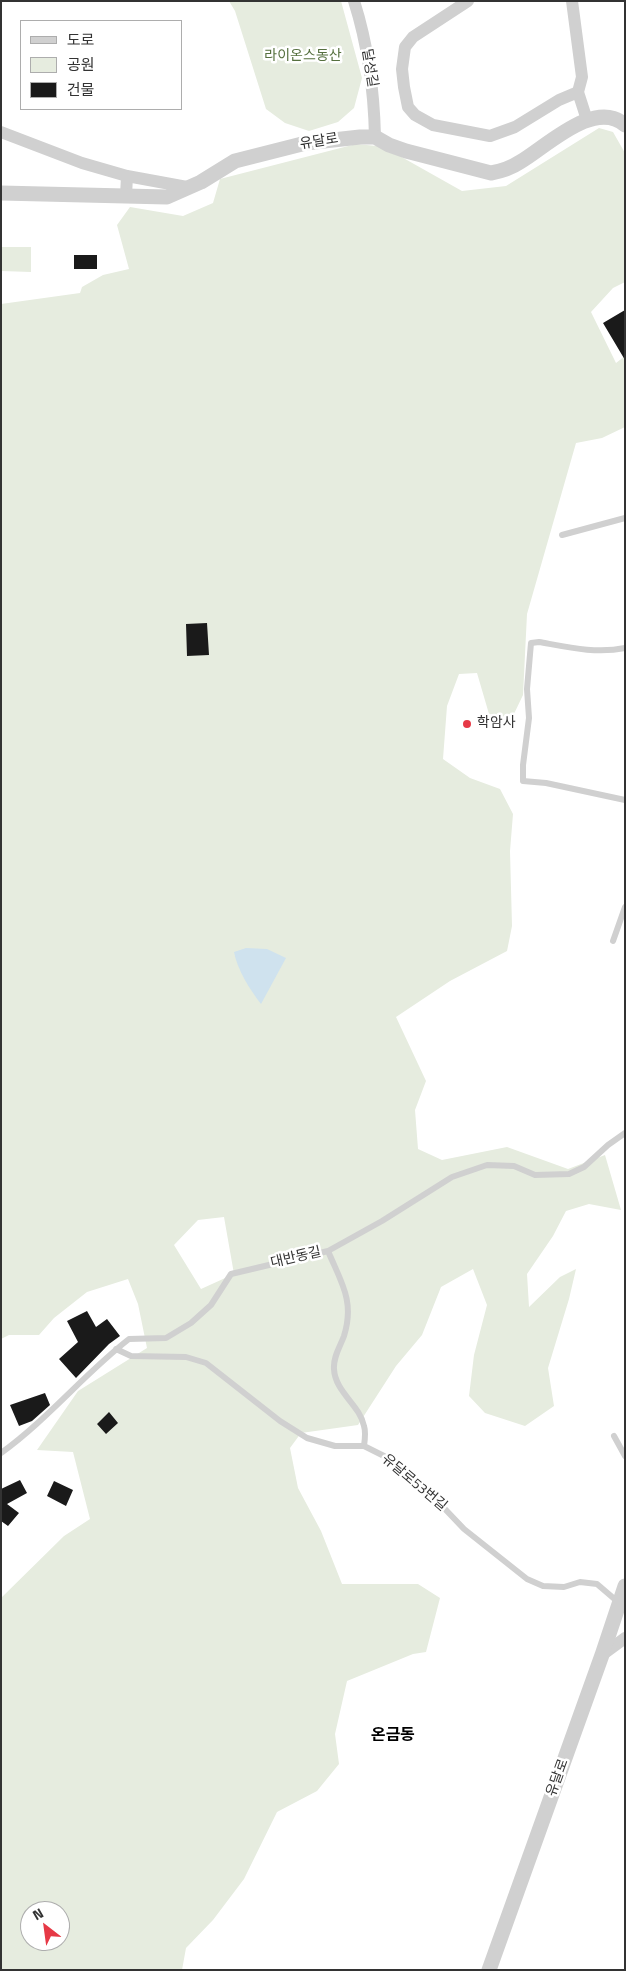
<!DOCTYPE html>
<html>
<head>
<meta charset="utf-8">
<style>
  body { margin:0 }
  #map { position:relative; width:626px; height:1971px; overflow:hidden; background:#fff; font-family:"Titillium Web","Noto Sans KR",sans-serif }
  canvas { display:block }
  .frame { position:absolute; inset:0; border:2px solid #333; pointer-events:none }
  .legend { position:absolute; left:20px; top:20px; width:162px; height:90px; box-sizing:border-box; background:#fff; border:1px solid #adadad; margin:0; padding:6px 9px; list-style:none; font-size:15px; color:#333 }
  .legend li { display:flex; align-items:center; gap:10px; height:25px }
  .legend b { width:25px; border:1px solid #adadad }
  .north { position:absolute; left:20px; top:1901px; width:50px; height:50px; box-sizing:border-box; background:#fff; border:1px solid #adadad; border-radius:50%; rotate:330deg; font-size:14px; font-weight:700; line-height:20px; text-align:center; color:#333 }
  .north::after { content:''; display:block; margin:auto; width:18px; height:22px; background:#e63946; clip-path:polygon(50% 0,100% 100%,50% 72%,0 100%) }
</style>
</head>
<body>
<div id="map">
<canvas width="626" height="1971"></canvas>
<div class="frame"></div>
<ul class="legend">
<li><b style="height:6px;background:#d0d0d0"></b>도로</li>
<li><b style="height:14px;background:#e6ecdf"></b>공원</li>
<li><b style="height:14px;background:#1a1a1a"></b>건물</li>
</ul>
<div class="north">N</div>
</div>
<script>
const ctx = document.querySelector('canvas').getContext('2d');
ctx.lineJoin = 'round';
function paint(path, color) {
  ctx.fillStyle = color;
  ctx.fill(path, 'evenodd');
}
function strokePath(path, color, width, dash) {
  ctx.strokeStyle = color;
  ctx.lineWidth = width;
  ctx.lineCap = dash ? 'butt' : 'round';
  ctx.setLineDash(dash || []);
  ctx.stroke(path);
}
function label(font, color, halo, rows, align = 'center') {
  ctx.font = font + ' "Titillium Web","Noto Sans KR",sans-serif';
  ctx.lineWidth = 5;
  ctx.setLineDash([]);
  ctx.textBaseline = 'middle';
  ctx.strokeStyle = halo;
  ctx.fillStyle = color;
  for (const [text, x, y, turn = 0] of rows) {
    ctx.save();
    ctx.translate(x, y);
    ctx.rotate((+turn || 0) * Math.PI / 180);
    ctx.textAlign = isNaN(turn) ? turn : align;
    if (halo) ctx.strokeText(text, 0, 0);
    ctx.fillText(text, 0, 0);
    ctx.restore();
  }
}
paint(new Path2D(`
  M229 1H341L362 78 354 108 338 122 309 131 285 123 266 109 235 11Z
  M599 128 613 132 625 153V282L613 288 591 312 616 363 625 356V427L602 438 576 443 527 614 523 695 512 718 489 714 477 673 459 674 447 706 443 759 470 778 500 789 513 814 510 851 512 926 507 951 450 981 396 1017 426 1081 415 1110 418 1149 442 1160 507 1147 568 1169 605 1155 621 1210 589 1204 566 1211 553 1236 527 1274 529 1307 560 1277 576 1269 569 1299 548 1368 554 1406 525 1426 485 1413 469 1396 474 1355 487 1305 473 1269 441 1287 422 1335 396 1366 358 1425 301 1433 290 1448 298 1488 321 1531 342 1584H418L440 1598 426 1652 413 1654 347 1681 335 1734 339 1764 317 1791 277 1812 244 1879 213 1920 186 1948 182 1970H1V1598L64 1536 90 1519 73 1452 37 1450 78 1391 147 1348 138 1304 128 1279 87 1292 54 1318 39 1335H9L1 1339V304L80 293 82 287 103 275 129 269 117 225 130 207 183 216 213 203 220 179 356 144 377 146 398 155 462 191 506 186ZM224 1217 234 1274 201 1289 174 1245 198 1220ZM30 1911H60V1941H30Z
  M1 247H31V272L1 271Z`), '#e6ecdf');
paint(new Path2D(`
  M246 948 267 949 286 958 261 1004C250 990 237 969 234 952Z`), '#cfe2ee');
paint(new Path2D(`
  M74 255H97V269H74Z
  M625 310V360L603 323Z
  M207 623 209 655 187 656 186 624Z
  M87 1311 96 1327 107 1319 120 1336 109 1344 76 1378 59 1359 78 1342 67 1321Z
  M45 1393 50 1405 32 1421 19 1426 10 1405Z
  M109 1412 118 1423 106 1434 97 1424Z
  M20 1480 27 1493 7 1504 19 1513 8 1526 1 1521V1489Z
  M54 1481 73 1490 66 1506 47 1496Z`), '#1a1a1a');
strokePath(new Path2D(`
  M562 535 625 518
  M625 648C596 654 567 647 539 642L531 643 527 689 529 718 523 765V781L546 783 625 800
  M613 941 625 907
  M328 1251C341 1282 355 1301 344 1336 340 1347 333 1357 334 1369 335 1392 360 1405 364 1426 366 1432 365 1439 364 1446
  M116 1349 131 1356 186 1357 206 1363 280 1421 307 1438 335 1446H364L388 1458 444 1508 464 1529 527 1579 543 1586 564 1587 580 1582 597 1584 618 1602
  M614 1436 625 1456
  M1 1453C48 1419 84 1374 129 1339L166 1338 191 1323 211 1305 231 1274 328 1251 382 1221 452 1177 487 1165 514 1166 535 1175 569 1174 584 1167 608 1145 625 1133`), '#d0d0d0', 6);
strokePath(new Path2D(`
  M354 1C368 45 374 91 375 137
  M468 1 413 37 405 47 402 69 404 87 408 107 415 115 433 125 490 136 515 127 559 100 578 92
  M572 1 582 77 578 92 587 120
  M1 132 82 163 127 176 126 196
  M127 176 187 187
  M602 1655 625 1638`), '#d0d0d0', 12);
strokePath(new Path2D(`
  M1 193 167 197 201 182 235 161 306 143 360 137H375L389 145 406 151 491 173C502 171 511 168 520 162 546 147 595 98 625 125
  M489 1970 602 1655 625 1586`), '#d0d0d0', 15);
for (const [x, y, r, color] of [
  [467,724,5,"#e63946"]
]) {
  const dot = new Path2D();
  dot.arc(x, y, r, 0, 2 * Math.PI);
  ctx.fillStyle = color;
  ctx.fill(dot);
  strokePath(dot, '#fff', 2);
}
label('14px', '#56703f', '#fff', [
  ["라이온스동산",303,57]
]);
label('14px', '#333', '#fff', [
  ["달성길",369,68,81],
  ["유달로",319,142,-9],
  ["대반동길",296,1258,-13],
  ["유달로53번길",414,1483,40],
  ["유달로",558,1778,-70]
]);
label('14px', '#333', '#fff', [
  ["학암사",477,724]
], 'left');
label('bold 16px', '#000', '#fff', [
  ["온금동",393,1736]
]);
</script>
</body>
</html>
